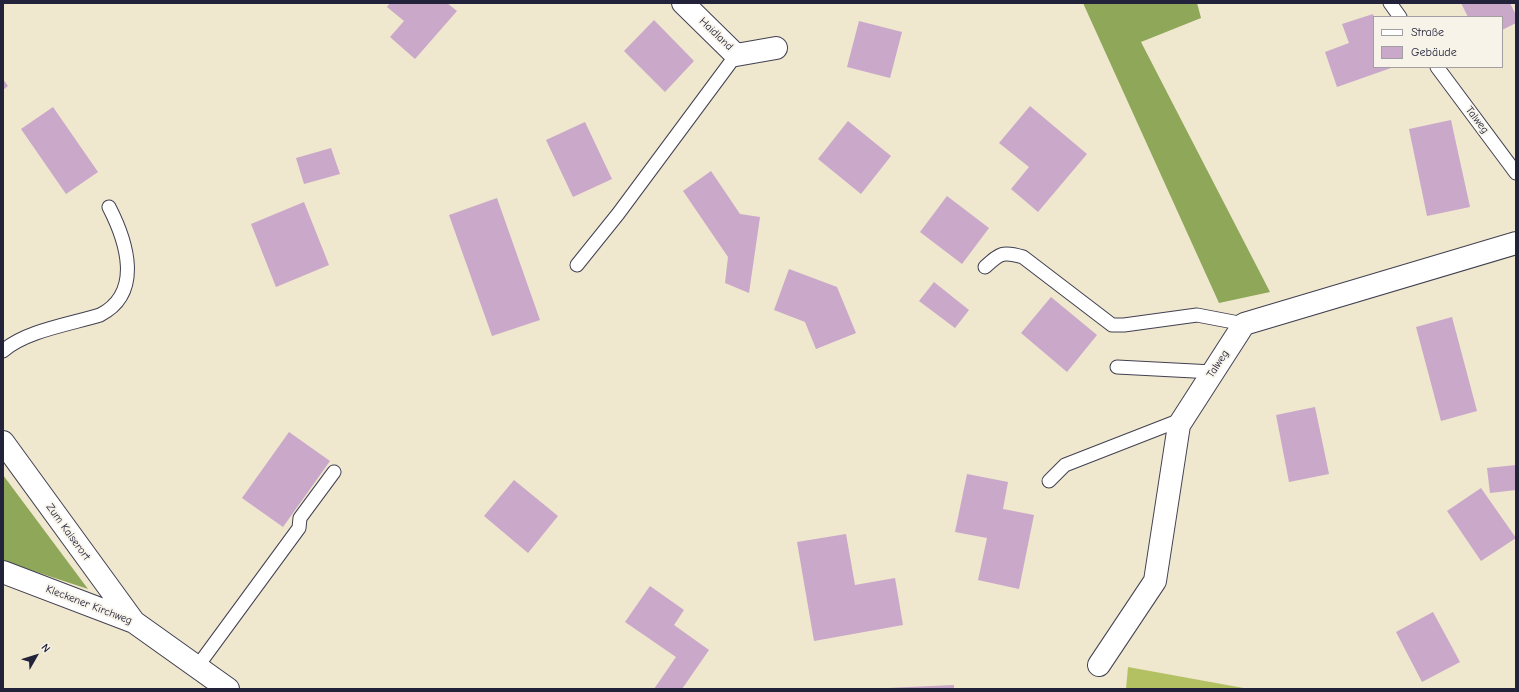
<!DOCTYPE html>
<html>
<head>
<meta charset="utf-8">
<style>
  body { margin:0 }
  #map { position:relative; width:1519px; height:692px; overflow:hidden; background:#efe7ce; font-family:"Comic Neue",sans-serif }
  canvas { display:block }
  .frame { position:absolute; inset:0; border:4px solid #22223b; pointer-events:none }
  .legend { position:absolute; left:1373px; top:16px; width:130px; height:52px; box-sizing:border-box; background:#f7f3e8; border:1px solid #a29fa3; margin:0; padding:5px 7px; list-style:none; font-size:12px; color:#22223b }
  .legend li { display:flex; align-items:center; gap:8px; height:20px }
  .legend b { width:20px; border:1px solid #a29fa3 }
  .north { position:absolute; left:16px; top:636px; width:40px; height:40px; -webkit-text-stroke:3px #f7f3e8; paint-order:stroke; rotate:51deg; font-size:11px; font-weight:700; line-height:16px; text-align:center; color:#22223b }
  .north::after { content:''; display:block; margin:auto; width:14px; height:18px; background:#22223b; clip-path:polygon(50% 0,100% 100%,50% 72%,0 100%) }
</style>
</head>
<body>
<div id="map">
<canvas width="1519" height="692"></canvas>
<div class="frame"></div>
<ul class="legend">
<li><b style="height:5px;background:#fff"></b>Straße</li>
<li><b style="height:11px;background:#c9a8ca"></b>Gebäude</li>
</ul>
<div class="north">N</div>
</div>
<script>
const ctx = document.querySelector('canvas').getContext('2d');
ctx.lineJoin = 'round';
function paint(path, color) {
  ctx.fillStyle = color;
  ctx.fill(path, 'evenodd');
}
function strokePath(path, color, width, dash) {
  ctx.strokeStyle = color;
  ctx.lineWidth = width;
  ctx.lineCap = dash ? 'butt' : 'round';
  ctx.setLineDash(dash || []);
  ctx.stroke(path);
}
function label(font, color, halo, rows, align = 'center') {
  ctx.font = font + ' "Comic Neue",sans-serif';
  ctx.lineWidth = 3.5;
  ctx.setLineDash([]);
  ctx.textBaseline = 'middle';
  ctx.strokeStyle = halo;
  ctx.fillStyle = color;
  for (const [text, x, y, turn = 0] of rows) {
    ctx.save();
    ctx.translate(x, y);
    ctx.rotate((+turn || 0) * Math.PI / 180);
    ctx.textAlign = isNaN(turn) ? turn : align;
    if (halo) ctx.strokeText(text, 0, 0);
    ctx.fillText(text, 0, 0);
    ctx.restore();
  }
}
paint(new Path2D(`
  M1128 667 1249 689H1126Z`), '#b4c163');
paint(new Path2D(`
  M1083 3H1197L1201 18 1141 42 1270 292 1219 303Z
  M3 475 88 589 3 561Z`), '#8fa759');
paint(new Path2D(`
  M390 3H447L457 11 415 59 390 37 404 21 387 7Z
  M1461 3H1510L1516 15V23L1502 30V17H1468Z
  M1373 14 1374 18V67H1391V68L1337 87 1325 52 1349 43 1342 24Z
  M654 20 694 61 665 92 624 51Z
  M859 21 902 32 890 78 847 67Z
  M3 79 8 86 3 90Z
  M1030 106 1087 154 1038 212 1011 189 1029 167 999 143Z
  M53 107 98 172 66 194 21 129Z
  M1451 120 1470 207 1427 216 1409 129Z
  M848 121 891 156 861 194 818 159Z
  M585 122 612 179 573 197 546 140Z
  M331 148 340 174 304 184 296 158Z
  M711 171 740 214 760 217 749 293 725 283 728 257 683 191Z
  M947 196 989 228 962 264 920 232Z
  M497 198 540 320 492 336 449 215Z
  M304 202 329 265 276 287 251 224Z
  M789 269 837 287 856 333 816 349 805 322 774 310Z
  M934 282 969 310 955 328 919 301Z
  M1051 297 1097 335 1067 372 1021 333Z
  M1452 317 1477 411 1441 421 1416 327Z
  M1315 407 1329 474 1289 482 1276 415Z
  M289 432 330 461 283 527 242 498Z
  M1516 465V490L1490 493 1487 468Z
  M967 474 1008 482 1003 509 1034 515 1019 589 978 580 987 538 955 532Z
  M514 480 558 516 528 553 484 516Z
  M1481 488 1516 538 1481 561 1447 511Z
  M846 534 855 585 895 578 903 625 814 641 797 542Z
  M650 586 684 610 674 625 709 650 682 689H654L676 657 625 622Z
  M1433 612 1460 662 1422 682 1396 632Z
  M954 685V689H888V688Z`), '#c9a8ca');
const service = new Path2D(`
  M1390 3 1400 17
  M1437 67 1516 173
  M577 265 618 214 736 55
  M985 267C1000 253 1003 251 1023 257L1112 325H1124L1197 315 1244 324
  M3 351C25 331 71 324 100 315 143 293 127 242 109 207
  M1117 367 1213 372
  M1049 481 1065 465 1183 419
  M197 667 299 528 300 518 334 472`);
const minor = new Path2D(`
  M683 3 736 55 776 48
  M3 442 134 622
  M3 572 134 622 228 689
  M1099 665 1155 581 1179 425 1244 324 1516 243`);
strokePath(service, '#414051', 15);
strokePath(minor, '#414051', 24);
strokePath(service, '#fff', 13);
strokePath(minor, '#fff', 22);
label('11px', '#22223b', '#f7f3e8', [
  ["Haidland",716,34,44],
  ["Talweg",1477,120,53],
  ["Talweg",1218,364,-57],
  ["Zum Kaiserort",68,532,54],
  ["Kleckener Kirchweg",89,605,21]
]);
</script>
</body>
</html>
